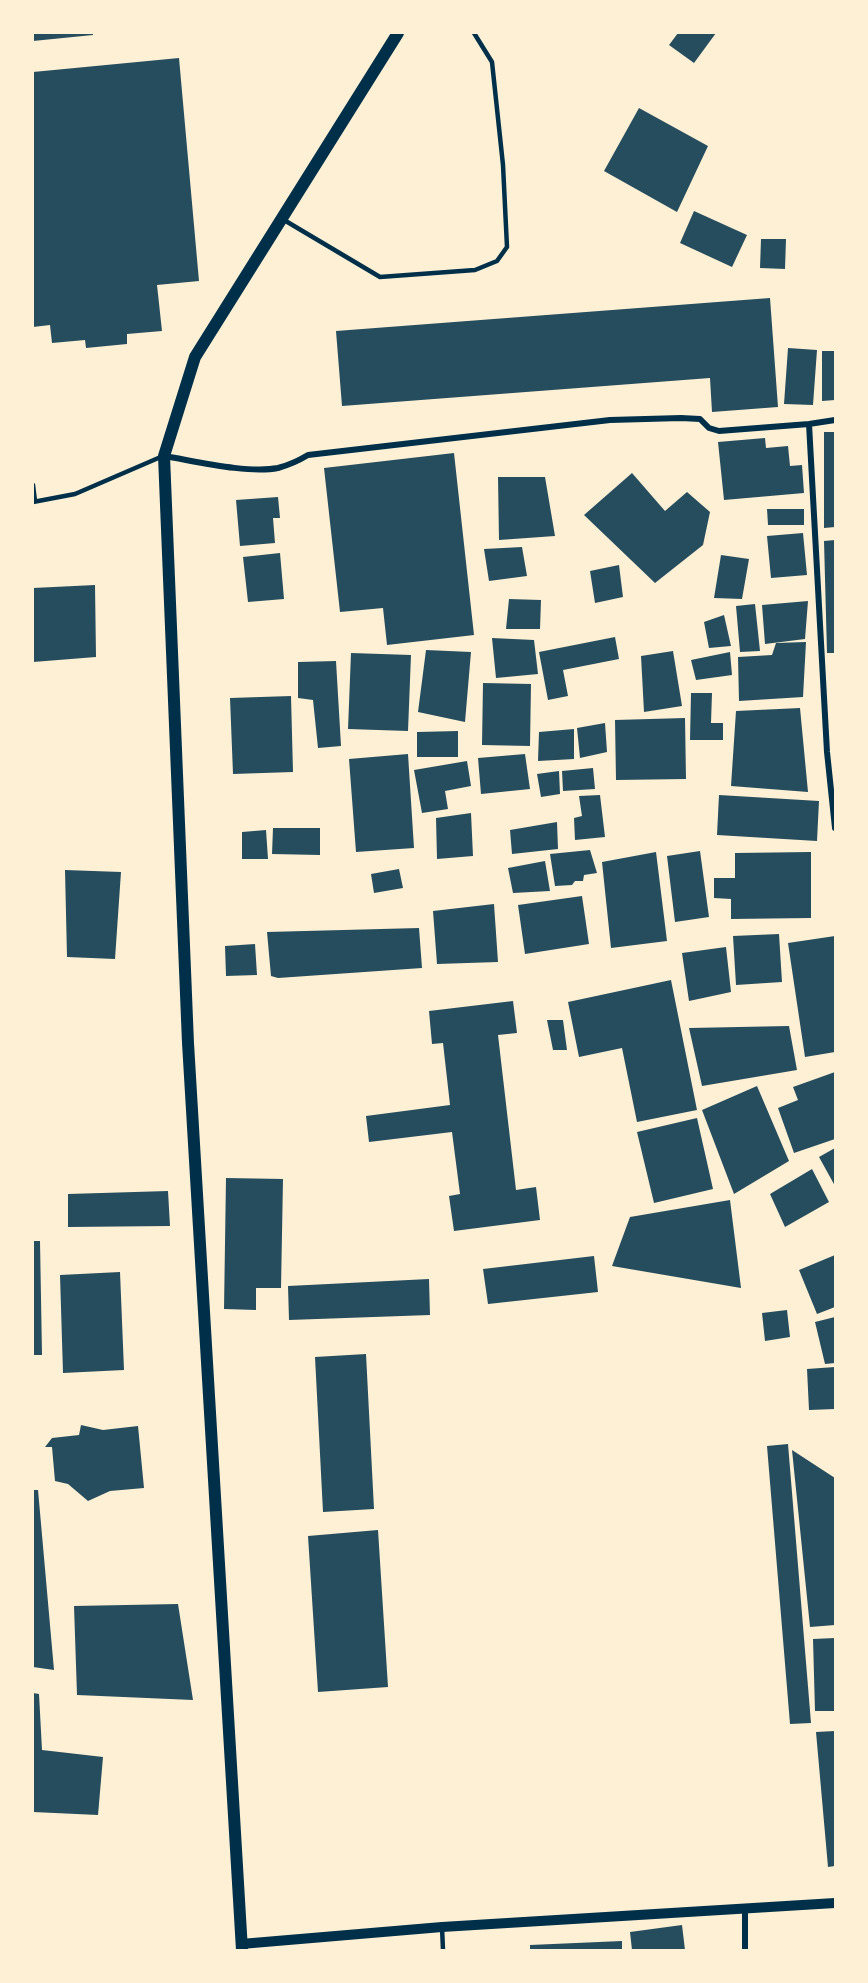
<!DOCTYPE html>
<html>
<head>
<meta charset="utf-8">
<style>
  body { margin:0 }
  #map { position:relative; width:868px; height:1983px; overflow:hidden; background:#fdf0d5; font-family:Commissioner,sans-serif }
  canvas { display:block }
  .frame { position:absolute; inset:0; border:34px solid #fdf0d5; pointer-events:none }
</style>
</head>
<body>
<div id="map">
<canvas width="868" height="1983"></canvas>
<div class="frame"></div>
</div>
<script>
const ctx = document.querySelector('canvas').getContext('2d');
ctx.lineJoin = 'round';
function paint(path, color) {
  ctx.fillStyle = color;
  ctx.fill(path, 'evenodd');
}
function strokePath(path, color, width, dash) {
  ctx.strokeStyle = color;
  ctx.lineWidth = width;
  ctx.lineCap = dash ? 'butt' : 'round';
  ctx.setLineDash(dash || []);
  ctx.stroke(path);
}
paint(new Path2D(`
  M33 33H93V35L33 41Z
  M678 33H716L694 63 669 45Z
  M179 58 199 281 157 285 162 331 127 334V344L86 348 85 340 52 343 50 325 33 327V72Z
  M639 108 708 146 677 212 604 171Z
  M694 211 747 235 732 267 680 243Z
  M761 239H786L785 269 760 268Z
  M770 298 778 407 712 412 710 378 342 406 336 331Z
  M788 348 817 350 813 405 784 404Z
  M822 351H835V400L822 401Z
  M824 432H835V527L824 528Z
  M765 438 766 448 788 446 790 466 802 465 804 493 724 500 718 442Z
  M454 453 474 635 387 645 383 608 340 612 324 468Z
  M632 473 665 511 687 492 710 512 703 545 655 583 584 515Z
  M498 477H545L555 536 499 540Z
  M278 497 280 518H273L275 543 240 546 236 500Z
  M767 509H804V525H768Z
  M803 533 807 575 771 578 767 536Z
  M835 540V653H827L824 541Z
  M522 547 527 576 489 581 484 549Z
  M280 553 284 599 248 602 243 557Z
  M721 555 749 559 742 599 714 598Z
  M619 565 623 597 595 603 590 571Z
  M95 585 96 657 33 662V588Z
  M509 599 541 600 540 629H506Z
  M808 601 805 639 765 644 762 605Z
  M755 604 760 651 740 652 736 606Z
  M724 615 731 646 709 648 704 622Z
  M615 637 619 659 563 670 568 696 548 700 539 652Z
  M492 638 534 640 538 674 496 678Z
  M806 642 803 697 739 701 738 657 772 655 776 643Z
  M426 650 471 652 465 722 418 712Z
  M673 651 682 706 644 712 641 656Z
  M730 652 732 675 696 680 691 660Z
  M351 653 411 655 408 731 348 729Z
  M336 661 341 746 318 748 313 700 298 698V662Z
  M483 683 531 684 530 746 482 745Z
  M691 693H712L711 723H723V740H690Z
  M291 696 293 772 233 774 230 698Z
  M800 708 808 792 731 786 736 711Z
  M685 718 686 779 616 780 615 720Z
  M605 723 607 752 580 758 577 728Z
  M574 729V759L538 761 539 732Z
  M458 731V757H417V732Z
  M408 754 414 848 356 852 349 759Z
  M525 754 530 789 481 794 478 758Z
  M467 761 471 786 445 791 448 809 422 813 414 770Z
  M593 768 595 789 563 791 562 771Z
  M559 771 560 794 541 797 537 774Z
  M600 795 605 837 575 840 574 818 582 816 579 796Z
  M719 795 819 801 817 841 717 835Z
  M471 813 473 856 437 859 436 818Z
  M557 822 558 849 512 854 510 830Z
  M273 828H320V855L272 854Z
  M266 830 268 859H242V832Z
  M590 850 597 873 584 875 583 881H575L572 885 555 886 550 854Z
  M700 851 709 917 675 922 667 856Z
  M656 852 667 941 611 948 602 862Z
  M811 852V918L731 919V899L714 898V878H735V853Z
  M545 861 550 891 513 893 508 868Z
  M399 869 403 888 374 893 371 874Z
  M65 870 121 872 115 959 67 957Z
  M582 896 589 944 525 954 518 905Z
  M494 904 498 962 437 964 433 911Z
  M419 928 422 968 278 978 271 976 267 932Z
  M779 934 782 982 736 985 733 936Z
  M835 936V1052L805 1057 788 943Z
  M255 944 257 975 226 976 225 946Z
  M726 947 731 992 689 1001 682 953Z
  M671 980 697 1110 637 1122 622 1048 579 1057 568 1002Z
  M513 1001 517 1033 498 1035 516 1190 536 1187 540 1220 454 1231 449 1196 460 1194 452 1132 369 1142 366 1116 450 1105 443 1043 432 1044 429 1011Z
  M547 1020H563L567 1050H553Z
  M789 1026 797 1070 702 1086 689 1028Z
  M835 1072V1139L794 1153 778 1108 798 1100 793 1087Z
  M757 1086 789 1161 734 1194 702 1110Z
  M697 1118 713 1189 654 1203 637 1132Z
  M835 1148V1186L819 1157Z
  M812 1169 829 1202 785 1227 770 1194Z
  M226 1178 283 1179 281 1288H256V1310L224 1309Z
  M168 1191 170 1226 68 1227V1194Z
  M730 1200 741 1288 612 1266 630 1217Z
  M33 1241H40L42 1355H33Z
  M835 1255V1307L817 1314 799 1270Z
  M594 1256 598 1292 488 1304 483 1269Z
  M120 1272 124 1370 63 1373 60 1275Z
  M429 1279 430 1315 289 1320 288 1286Z
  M787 1310 790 1337 765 1341 762 1313Z
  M835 1317V1363L825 1364 815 1322Z
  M366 1354 374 1509 323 1512 315 1357Z
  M835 1367V1409L809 1410 807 1369Z
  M81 1425 103 1430 138 1426 144 1488 110 1491 88 1501 68 1484 55 1481 52 1447H45L52 1438 79 1435Z
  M788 1444 811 1723 790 1724 767 1446Z
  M792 1450 835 1478V1625L810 1627Z
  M33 1490H38L54 1670 33 1667Z
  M378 1530 388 1687 318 1692 308 1536Z
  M178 1604 193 1700 77 1695 74 1606Z
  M835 1638V1711H815L813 1639Z
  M33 1693 39 1694 42 1750 103 1757 98 1815 33 1812Z
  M835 1731V1866L828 1867 816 1732Z
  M682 1925 685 1950H632L630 1932Z
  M622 1941V1950H530V1945Z`), '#264d5e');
strokePath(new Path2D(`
  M284 220 380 277 475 270 497 261 507 247 503 165 492 62 474 33
  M33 485 35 501
  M33 502 75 494 163 456
  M442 1927 443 1950`), '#003049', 4.5);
strokePath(new Path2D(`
  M809 424 827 752 835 828
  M164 456C195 461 248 474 278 468 289 465 298 461 308 455L610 420 681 418 700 419 709 428 719 431 809 424 835 420
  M745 1909V1950`), '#003049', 6);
strokePath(new Path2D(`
  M241 1944 442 1927 835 1903`), '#003049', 10);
strokePath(new Path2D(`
  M242 1950 188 1043 164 456 195 357 398 33`), '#003049', 12);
</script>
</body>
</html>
